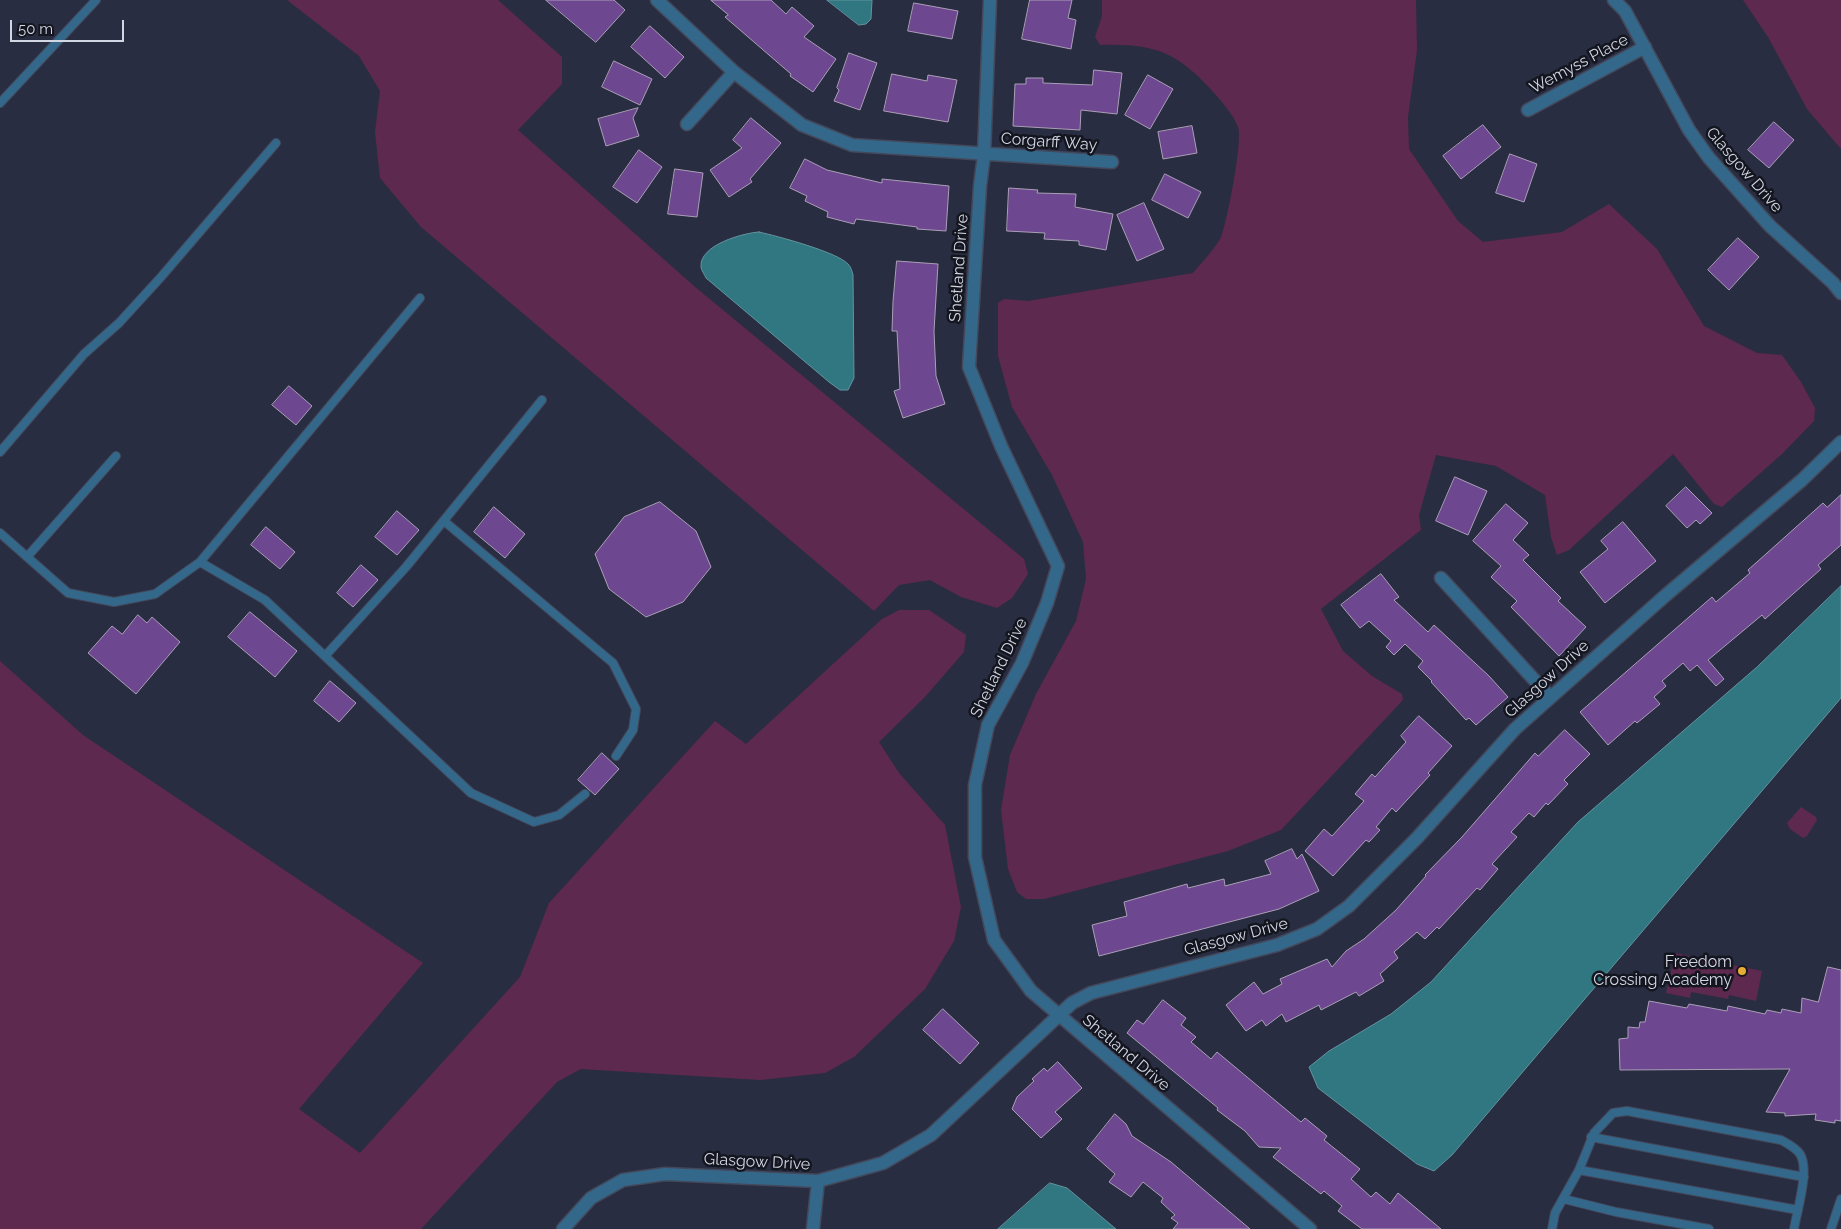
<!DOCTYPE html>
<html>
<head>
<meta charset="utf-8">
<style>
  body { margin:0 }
  #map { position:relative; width:1841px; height:1229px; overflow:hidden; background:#292d41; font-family:Raleway,sans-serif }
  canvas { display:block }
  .scale { position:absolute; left:10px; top:20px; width:114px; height:22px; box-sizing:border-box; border:2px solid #d3d6e3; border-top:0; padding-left:6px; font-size:15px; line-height:18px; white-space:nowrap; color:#d3d6e3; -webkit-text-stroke:4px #14161f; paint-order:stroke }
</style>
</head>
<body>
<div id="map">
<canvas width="1841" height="1229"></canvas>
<div class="scale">50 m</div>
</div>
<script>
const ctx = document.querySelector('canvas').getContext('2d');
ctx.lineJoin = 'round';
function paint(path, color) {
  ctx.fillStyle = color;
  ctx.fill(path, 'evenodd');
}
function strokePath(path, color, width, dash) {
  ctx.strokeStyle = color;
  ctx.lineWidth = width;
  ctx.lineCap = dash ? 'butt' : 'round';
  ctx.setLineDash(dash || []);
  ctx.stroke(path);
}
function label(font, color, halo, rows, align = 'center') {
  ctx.font = font + ' Raleway,sans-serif';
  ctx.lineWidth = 5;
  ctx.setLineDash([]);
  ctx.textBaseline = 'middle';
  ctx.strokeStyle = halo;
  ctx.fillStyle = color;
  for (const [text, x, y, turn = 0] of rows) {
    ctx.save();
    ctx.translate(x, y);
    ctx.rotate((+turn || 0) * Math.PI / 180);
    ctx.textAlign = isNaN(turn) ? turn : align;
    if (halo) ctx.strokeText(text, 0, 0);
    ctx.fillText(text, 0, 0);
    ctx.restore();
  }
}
paint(new Path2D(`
  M287 0H498L562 57V84L518 130 694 286 1024 559 1028 574 1012 598 997 608 961 597 930 580 899 585 874 611 421 227 380 178 375 132 380 91 359 56Z
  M1102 0H1416L1417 50 1408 117 1409 149 1458 221 1483 242 1562 232 1609 204 1657 249 1704 326 1757 353 1782 355 1801 382 1815 408 1814 421 1782 454 1722 507 1714 504 1673 454 1569 550 1557 555 1551 537 1545 495 1496 466 1436 455 1419 515 1421 530 1321 609 1343 651 1372 676 1402 694 1403 700 1281 830 1228 851 1044 899H1026L1017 892 1008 869 1001 810 1010 755 1036 694 1076 621 1086 579 1083 542 1052 475 1012 407 998 356V303L1004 299 1028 301 1193 273C1202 262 1215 249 1221 237 1227 223 1243 140 1238 127 1234 116 1222 102 1214 93 1178 52 1154 43 1100 45L1095 37 1102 16Z
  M1743 0H1841V149L1807 109 1768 37Z
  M899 610H929L966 635 964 652 924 698 879 742 899 773 945 825 961 907 954 941 925 989 854 1057 825 1073 760 1080 581 1069 557 1082 421 1229H0V661L83 735 423 963 299 1109 360 1153 520 977 549 903 715 721 746 744 882 619Z
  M1801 807 1816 817 1817 820 1807 836 1803 838 1790 829 1787 823Z
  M1675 953 1762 971 1756 1001 1729 995 1728 999 1691 992 1690 998 1666 993Z`), '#5e294e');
const water = new Path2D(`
  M827 0H872L871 19 866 24 859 25Z
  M759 232C777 236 837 252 848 264 851 267 852 271 853 275L854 378 848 390H840L829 382 706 278C705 275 701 270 701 267 699 245 743 233 759 232Z
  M1841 586V698L1452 1155 1434 1171 1417 1164 1318 1088 1309 1067 1329 1051 1391 1014 1431 982 1578 822 1757 667Z
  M1050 1183 1067 1188 1116 1229H998Z`);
paint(water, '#317781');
strokePath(water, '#62949e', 1);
const building = new Path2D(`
  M546 0H614L625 10 596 42Z
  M711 0H771L786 14 792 7 814 26 804 37 836 59 813 92 790 76 791 74 725 17 728 15Z
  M1030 0H1072L1068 18 1076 20 1071 49 1022 39Z
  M914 3 958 11 952 39 908 31Z
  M650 26 684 57 665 78 631 47Z
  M849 53 877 63 860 110 834 101 839 90 837 88Z
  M614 61 652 79 640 105 602 87Z
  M1094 70 1122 73 1117 114 1081 110 1080 130 1013 126 1015 84H1026V78H1043V83L1092 85Z
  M892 74 927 81 928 75 957 80 948 122 884 111Z
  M1148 75 1173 89 1150 129 1125 115Z
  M638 108 633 118 639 136 606 146 598 119Z
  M751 118 781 143 750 179 752 182 729 197 710 170 742 148 733 140Z
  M1774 122 1794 140 1769 168 1748 150Z
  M1483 125 1501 147 1461 179 1443 156Z
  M1192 126 1197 153 1163 159 1158 132Z
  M639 150 662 167 637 203 613 187Z
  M1510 154 1537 164 1524 202 1496 193Z
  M805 159 827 170 882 183V179L949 186 946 231 917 229V227L856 219 854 224 827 217 828 212 805 201 807 196 790 188Z
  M675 169 703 173 697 217 668 214Z
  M1165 174 1201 192 1188 218 1152 200Z
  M1009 188 1038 190 1037 193 1076 194 1075 207 1113 214 1106 250 1079 245V241L1044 239 1045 233 1007 231Z
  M1144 203 1164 249 1137 261 1117 215Z
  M1738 238 1759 257 1729 290 1708 270Z
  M897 261 938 264 934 331 936 376 945 404 903 418 894 391 900 389 897 331H892L893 302Z
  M289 386 312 406 296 425 272 405Z
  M1455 477 1487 491 1468 535 1436 521Z
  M1686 487 1712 513 1700 524 1696 520 1687 528 1666 506Z
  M1841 495V545L1818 565 1821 569 1765 619 1762 615 1708 660 1724 679 1716 686 1697 665 1690 671 1683 663 1662 681 1666 686 1654 697 1660 704 1637 723 1635 721 1608 745 1580 712 1712 597 1716 602 1750 573 1748 570 1823 503 1827 507Z
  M660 502 696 531 711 567 683 602 646 617 609 589 595 554 624 517Z
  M1506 504 1528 523 1513 540 1529 555 1523 560 1561 598 1558 601 1586 627 1559 656 1511 607 1517 601 1491 577 1501 566 1473 541Z
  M494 507 525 534 505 558 474 532Z
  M397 511 419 530 397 555 375 537Z
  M1623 522 1656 561 1605 603 1580 572 1608 549 1601 541Z
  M266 527 295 552 280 569 251 545Z
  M361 565 378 580 353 607 337 593Z
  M1381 574 1399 597 1394 600 1428 632 1434 625 1489 676 1508 697 1476 725 1469 718 1466 720 1431 682 1432 681 1418 667 1423 661 1405 644 1394 655 1386 647 1391 641 1369 621 1360 628 1341 605Z
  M250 612 297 651 275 677 228 637Z
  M138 615 147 623 152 617 180 642 136 694 88 653 112 626 122 634Z
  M330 681 356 703 339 722 314 701Z
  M1419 716 1452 746 1428 773 1430 775 1396 812 1392 808 1376 827 1380 830 1369 842 1366 840 1333 876 1305 851 1324 829 1332 836 1364 801 1355 794 1372 774 1375 777 1406 742 1401 736Z
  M1565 730 1590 754 1564 780 1568 784 1548 805 1546 803 1534 817 1529 813 1511 832 1517 837 1492 864 1498 869 1480 890 1477 888 1439 929 1437 927 1425 939 1417 932 1394 952 1398 958 1380 974 1384 981 1359 996 1356 992 1321 1010 1319 1005 1286 1022 1282 1014 1266 1026 1262 1020 1246 1031 1226 1005 1254 982 1263 994 1282 984 1280 979 1327 959 1332 967 1346 951 1364 939 1396 910 1426 876 1425 875 1462 837 1535 753 1538 756Z
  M602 753 619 769 595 795 578 780Z
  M1292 849 1297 859 1302 854 1319 891 1279 909 1099 956 1092 925 1127 916 1124 902 1187 884 1188 888 1224 879 1225 886 1271 874 1265 861Z
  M1828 967 1841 970V1121L1835 1120V1123L1815 1120 1816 1114 1785 1116V1113L1766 1112 1790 1069 1620 1070 1619 1039 1628 1038V1027L1639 1028 1640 1022H1645L1649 1001 1687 1008 1689 1004 1727 1011 1728 1006 1765 1014 1767 1010 1781 1013 1782 1009 1801 1013 1802 998 1818 1002Z
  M1163 1000 1186 1018 1181 1025 1196 1037 1191 1042 1211 1059 1217 1052 1301 1122 1305 1118 1327 1136 1324 1140 1360 1169 1351 1179 1371 1197 1376 1192 1390 1204 1398 1193 1441 1229H1362L1338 1211 1342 1206 1324 1191 1321 1194 1273 1157 1281 1148 1259 1147 1245 1131 1217 1110 1218 1108 1127 1033 1137 1020 1143 1024Z
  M943 1009 979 1043 960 1064 923 1030Z
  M1058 1062 1082 1088 1055 1112 1062 1119 1041 1138 1012 1109 1017 1097 1034 1081 1032 1079 1044 1068 1047 1071Z
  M1115 1114 1126 1124 1132 1136 1171 1162 1250 1229H1173L1178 1223 1171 1218 1175 1215 1161 1202 1163 1198 1143 1182 1131 1197 1109 1182 1115 1174 1087 1149Z`);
paint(building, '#6d478f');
strokePath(building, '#ab9fb7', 1);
const lane = new Path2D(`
  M0 103 96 0
  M0 452 84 354 119 323 161 277 276 143
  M444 521 613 663 636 709 633 730 616 756
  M0 533 68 593 114 602 155 594 200 562 265 600 471 793 534 822 559 815 585 794
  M27 557 116 456
  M200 562 420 298
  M326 655 406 567 542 400
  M1591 1137 1804 1177
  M1579 1170 1798 1210
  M1564 1199 1616 1212 1709 1229
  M1552 1229 1555 1213 1579 1170 1594 1133 1613 1113 1627 1111 1781 1140C1788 1144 1795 1147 1800 1154 1810 1170 1797 1210 1794 1229
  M1831 1229 1841 1199`);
const street = new Path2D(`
  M657 0 734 72 802 125 852 145 1112 162
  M990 0 984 155 980 186 969 367 1001 446 1058 566 1047 603 1022 663 988 725 975 785V857L994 940 1031 991 1310 1229
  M1614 0 1625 11 1689 130 1709 158 1770 226 1833 283 1841 293
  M1528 110 1645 47
  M687 124 734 72
  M1441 578 1550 697
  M563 1229 591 1198 623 1180 665 1174 818 1181 883 1163 931 1135 1072 1003 1091 993 1277 945 1317 929 1349 906 1417 838 1515 729 1666 595 1802 480 1841 442
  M813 1229 818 1181`);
strokePath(lane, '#44485b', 10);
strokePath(street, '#44485b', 15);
strokePath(lane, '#33688b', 8);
strokePath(street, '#33688b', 12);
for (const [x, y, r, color] of [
  [1742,971,5,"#e7ac36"]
]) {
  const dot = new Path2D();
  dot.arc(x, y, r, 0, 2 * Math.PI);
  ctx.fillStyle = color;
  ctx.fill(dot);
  strokePath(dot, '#14161f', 2);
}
label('16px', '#d3d6e3', '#14161f', [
  ["Wemyss Place",1579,64,-28],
  ["Corgarff Way",1049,142,4],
  ["Glasgow Drive",1744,170,49],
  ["Shetland Drive",959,268,-86],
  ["Shetland Drive",999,668,-64],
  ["Glasgow Drive",1547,679,-42],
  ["Glasgow Drive",1236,937,-15],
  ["Shetland Drive",1126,1053,40],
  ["Glasgow Drive",757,1162,3]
]);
label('16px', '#d3d6e3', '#14161f', [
  ["Freedom",1732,962],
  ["Crossing Academy",1732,980]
], 'right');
</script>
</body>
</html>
